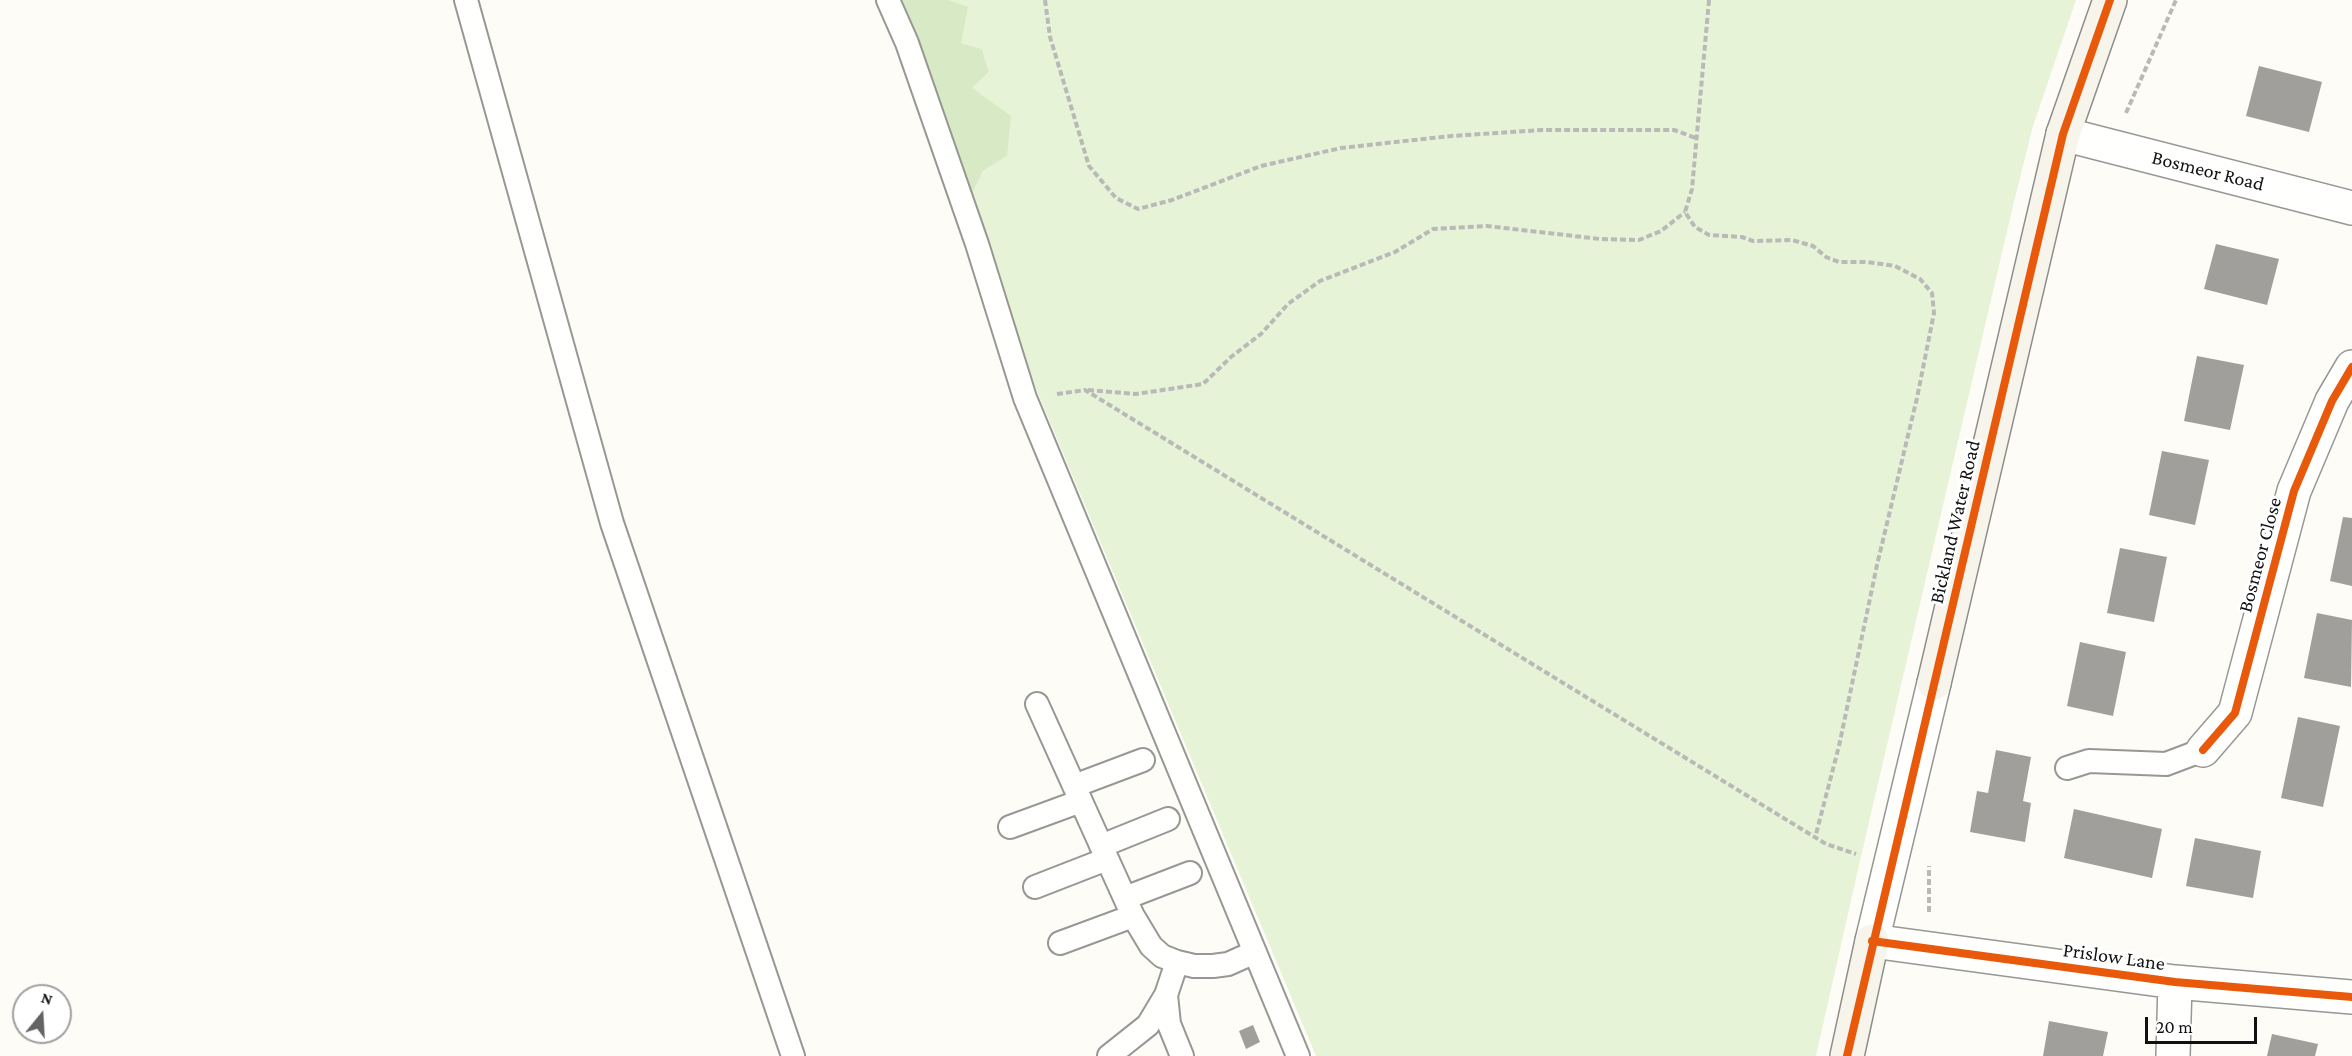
<!DOCTYPE html>
<html>
<head>
<meta charset="utf-8">
<style>
  body { margin:0 }
  #map { position:relative; width:2352px; height:1056px; overflow:hidden; background:#fdfcf7; font-family:"Crimson Pro",serif }
  canvas { display:block }
  .north { position:absolute; left:12px; top:984px; width:60px; height:60px; box-sizing:border-box; background:#fff; border:2px solid #a0a0a0; border-radius:50%; rotate:18deg; font-size:16px; font-weight:700; line-height:24px; text-align:center; color:#111 }
  .north::after { content:''; display:block; margin:auto; width:21px; height:27px; background:#646362; clip-path:polygon(50% 0,100% 100%,50% 72%,0 100%) }
  .scale { position:absolute; left:2145px; top:1017px; width:112px; height:27px; box-sizing:border-box; border:3px solid #111; border-top:0; padding-left:8px; font-size:18px; line-height:21px; white-space:nowrap; color:#111; -webkit-text-stroke:4px #fff; paint-order:stroke }
</style>
</head>
<body>
<div id="map">
<canvas width="2352" height="1056"></canvas>
<div class="north">N</div>
<div class="scale">20 m</div>
</div>
<script>
const ctx = document.querySelector('canvas').getContext('2d');
ctx.lineJoin = 'round';
function paint(path, color) {
  ctx.fillStyle = color;
  ctx.fill(path, 'evenodd');
}
function strokePath(path, color, width, dash) {
  ctx.strokeStyle = color;
  ctx.lineWidth = width;
  ctx.lineCap = dash ? 'butt' : 'round';
  ctx.setLineDash(dash || []);
  ctx.stroke(path);
}
function label(font, color, halo, rows, align = 'center') {
  ctx.font = font + ' "Crimson Pro",serif';
  ctx.lineWidth = 6;
  ctx.setLineDash([]);
  ctx.textBaseline = 'middle';
  ctx.strokeStyle = halo;
  ctx.fillStyle = color;
  for (const [text, x, y, turn = 0] of rows) {
    ctx.save();
    ctx.translate(x, y);
    ctx.rotate((+turn || 0) * Math.PI / 180);
    ctx.textAlign = isNaN(turn) ? turn : align;
    if (halo) ctx.strokeText(text, 0, 0);
    ctx.fillText(text, 0, 0);
    ctx.restore();
  }
}
paint(new Path2D(`
  M949 0H2076L2033 126 2012 210 1859 865 1816 1056H1316L1029 372 971 196 983 171 1007 156 972 88 989 72 982 49 961 43Z`), '#e7f3d7');
paint(new Path2D(`
  M898 0H949L968 7 961 43 982 49 989 72 972 88 1011 116 1007 156 983 171 971 196Z`), '#d8eac5');
paint(new Path2D(`
  M2259 66 2322 82 2309 132 2246 116Z
  M2216 244 2279 259 2267 305 2204 289Z
  M2197 356 2244 365 2230 430 2184 421Z
  M2162 451 2209 460 2195 525 2149 515Z
  M2343 517 2352 518V586L2330 581Z
  M2120 548 2167 557 2154 622 2107 613Z
  M2317 613 2352 620 2351 687 2304 678Z
  M2080 642 2126 652 2113 716 2067 706Z
  M2298 717 2340 726 2323 807 2281 798Z
  M1996 750 2031 757 2023 801 2031 803 2025 842 1970 832 1977 791 1988 793Z
  M2074 809 2162 829 2152 878 2064 858Z
  M2195 838 2261 851 2253 898 2186 886Z
  M2049 1021 2108 1032 2103 1056H2043Z
  M1253 1025 1260 1042 1246 1049 1239 1031Z
  M2272 1034 2318 1044 2315 1056H2267Z`), '#a19f9c');
const lane = new Path2D(`
  M466 0 612 523 793 1056
  M888 0 907 43 977 244 1025 398 1298 1056
  M1037 704 1133 916 1151 946 1162 956 1177 962 1194 966H1213L1228 964 1255 952
  M2067 768 2089 761 2166 764 2203 750
  M1074 786 1143 760
  M1010 827 1081 801
  M1101 846 1168 819
  M1035 887 1107 859
  M1125 898 1190 873
  M1060 943 1133 916
  M1166 995 1169 1024 1182 1056
  M1109 1056 1148 1025 1166 995 1177 962`);
const street = new Path2D(`
  M2063 134 2352 208
  M1934 683 1872 941 2175 982 2352 997
  M2203 750 2235 713 2294 491 2332 401 2352 367
  M2173 1056 2175 982`);
const secondary = new Path2D(`
  M1934 683 2063 134 2110 0
  M1847 1056 1872 941`);
strokePath(lane, '#979795', 26);
strokePath(street, '#979795', 36);
strokePath(secondary, '#8e8d8b', 36);
strokePath(new Path2D(`
  M1045 0 1050 37 1089 166 1116 198 1138 209 1172 200 1261 166 1341 148 1451 136 1542 130H1674L1696 138
  M1709 0 1692 189 1685 212 1695 227 1709 235 1742 237 1753 241 1792 240 1813 246 1826 257 1839 262H1867L1895 266 1920 279 1932 293 1934 313 1917 398 1877 565 1839 746 1815 838
  M2126 113 2176 0
  M1088 390 1136 394 1203 384 1231 357 1261 334 1288 304 1320 281 1395 252 1433 229 1487 226 1600 239 1639 240 1661 231 1685 212
  M1057 394 1085 390 1826 844 1856 854
  M1929 912V866`), '#b9b9b8', 4, [6, 3]);
strokePath(lane, '#fffffe', 22);
strokePath(street, '#fffffe', 33);
strokePath(secondary, '#f6f4eb', 33);
strokePath(new Path2D(`
  M2203 750 2235 713 2294 491 2332 401 2352 367
  M1872 941 2175 982 2352 997
  M1847 1056 2063 134 2110 0`), '#e8590c', 8);
label('20px', '#111', '#fff', [
  ["Bosmeor Road",2208,171,14],
  ["Bickland Water Road",1955,522,-77],
  ["Bosmeor Close",2260,555,-75],
  ["Prislow Lane",2114,957,8]
]);
</script>
</body>
</html>
